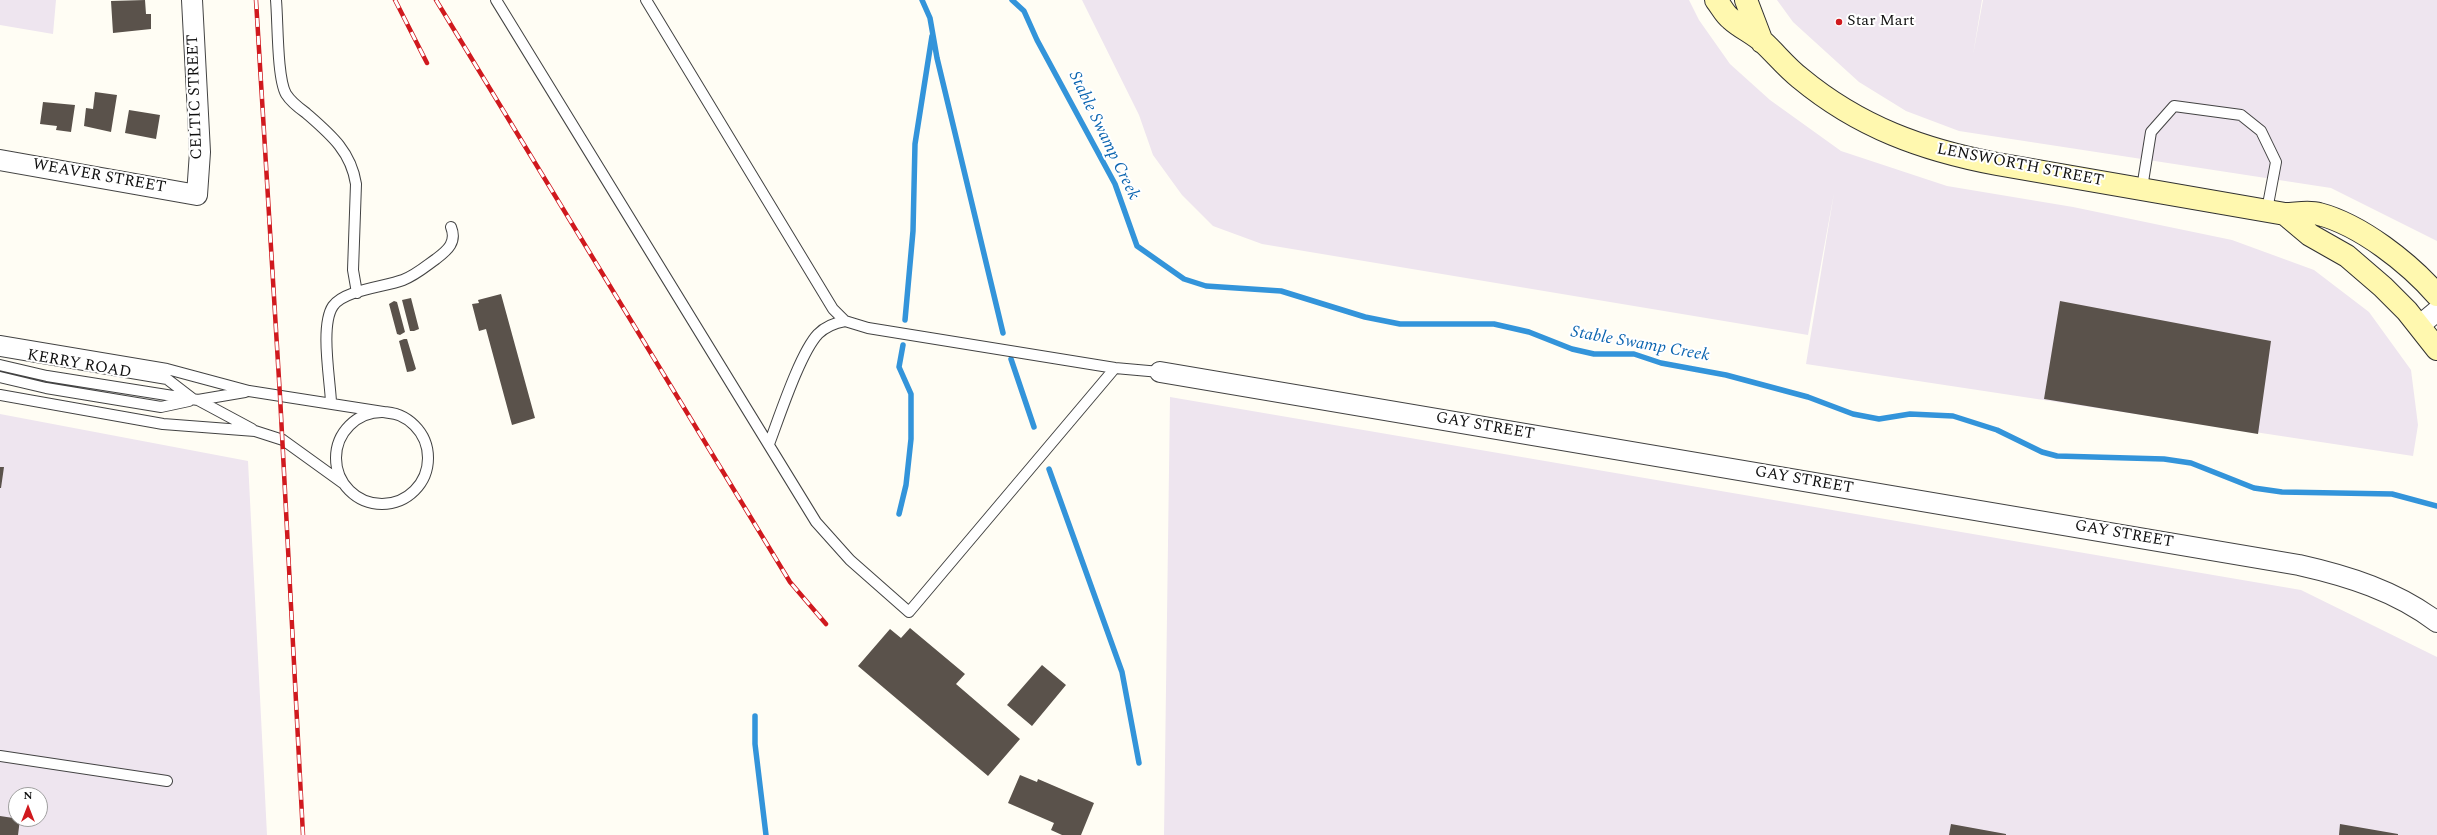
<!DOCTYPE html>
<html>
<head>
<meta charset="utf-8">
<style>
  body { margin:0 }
  #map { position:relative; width:2437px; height:835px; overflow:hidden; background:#fffdf4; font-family:Spectral,serif }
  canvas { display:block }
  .north { position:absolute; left:8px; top:787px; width:40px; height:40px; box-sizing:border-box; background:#fff; border:1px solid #9f9f9f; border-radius:50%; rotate:0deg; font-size:11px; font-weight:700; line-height:16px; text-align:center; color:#101010 }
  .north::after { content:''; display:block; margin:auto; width:14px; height:18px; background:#d0191e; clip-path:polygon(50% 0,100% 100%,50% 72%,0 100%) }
</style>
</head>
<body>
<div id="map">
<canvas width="2437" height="835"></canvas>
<div class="north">N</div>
</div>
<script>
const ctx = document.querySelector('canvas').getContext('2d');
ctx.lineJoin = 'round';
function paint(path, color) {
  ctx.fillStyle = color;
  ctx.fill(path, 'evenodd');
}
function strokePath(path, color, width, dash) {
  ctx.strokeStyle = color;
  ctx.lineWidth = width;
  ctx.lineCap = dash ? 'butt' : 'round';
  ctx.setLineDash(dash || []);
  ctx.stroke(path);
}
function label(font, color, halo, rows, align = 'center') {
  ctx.font = font + ' Spectral,serif';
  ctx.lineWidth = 4;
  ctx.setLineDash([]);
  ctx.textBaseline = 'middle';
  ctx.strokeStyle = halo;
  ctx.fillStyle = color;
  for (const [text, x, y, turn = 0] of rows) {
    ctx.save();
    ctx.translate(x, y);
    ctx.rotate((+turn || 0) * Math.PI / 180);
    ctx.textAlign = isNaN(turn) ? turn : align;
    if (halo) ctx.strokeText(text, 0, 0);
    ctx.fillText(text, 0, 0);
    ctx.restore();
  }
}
paint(new Path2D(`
  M0 0H56L53 34 0 25Z
  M1082 0H1689L1699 20 1730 64 1770 100 1841 151 1947 186 2073 207 2232 240 2314 270 2369 312 2411 370 2418 425 2413 456 1806 364 1834 193 1808 335 1262 244 1213 226 1182 195 1153 155 1139 115Z
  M1777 0H1982L1973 55 1983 0H2437V241L2331 188 1959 131 1906 111 1859 82 1793 22Z
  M1170 397 2301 590 2437 657V835H1164Z
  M0 414 248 461 267 835H0ZM16 795H40V819H16Z`), '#eee5ef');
strokePath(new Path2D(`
  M922 0 930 18 937 58 1003 333
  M1012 0 1024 11 1037 40 1115 184 1137 246 1184 279 1206 286 1281 291 1365 317 1400 324H1494L1529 332 1572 349 1594 354H1634L1661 363 1726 375 1808 397 1853 414 1879 419 1910 414 1953 416 1997 430 2042 452 2057 456 2164 459 2191 463 2254 488 2282 492 2392 494 2437 506
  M905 320 913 231 915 144 932 36
  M1011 359 1034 427
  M1049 469 1122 672 1139 763
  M899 514 906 485 911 439V394L899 367 903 345
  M755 716V744L766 835`), '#3394da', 5.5);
paint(new Path2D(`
  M145 0 146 14H151V29L113 33 111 1Z
  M95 92 117 95 111 132 84 126 86 108 93 109Z
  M43 102 75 105 71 132 56 130 57 126 40 124Z
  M129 110 160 115 156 139 125 133Z
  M501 294 535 418 512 425 486 329 479 331 472 304 479 303 478 300Z
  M411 298 419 329 414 331H410L402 300Z
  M394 301 397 302 405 332 400 335 397 334 389 304Z
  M2060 301 2271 341 2258 434 2044 399Z
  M404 339H407L416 369 413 371 407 372 399 341Z
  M0 467H4L1 488H0Z
  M910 628 965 674 956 684 1020 739 988 776 858 666 890 629 901 638Z
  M1042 665 1066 685 1032 726 1007 705Z
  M1020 775 1037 782 1038 779 1094 803 1081 835H1062L1051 830 1054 823 1008 803Z
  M0 816 20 819 18 835H0Z
  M1951 824 2006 834V835H1949Z
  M2340 824 2398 834V835H2339Z`), '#5a524b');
const lane = new Path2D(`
  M276 0C278 22 277 78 286 94 291 102 299 108 306 113 330 134 351 151 356 184L353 270 357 293
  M496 0 816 522 850 560 909 612 1115 368
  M646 0 833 309 845 321 868 328 1115 368 1160 372
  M2142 188 2151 132 2174 106 2241 115 2261 131 2276 162 2267 210
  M0 341 167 369 249 391 396 414
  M0 351 167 379 193 399
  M0 365 47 376 198 400 252 429
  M0 377 46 388 161 407 189 401
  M0 395 163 424 255 431 283 440 344 484
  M198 400 245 392
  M331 402C330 379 320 325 333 306 344 290 384 287 403 280 416 275 426 266 436 259 448 250 457 242 451 227
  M336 458a46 46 0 1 1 92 0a46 46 0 1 1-92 0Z
  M769 444C779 418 800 353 818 334 826 326 834 323 845 321
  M0 756 167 781`);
const street = new Path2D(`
  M0 160 197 195 200 152 192 0
  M2419 326 2437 311
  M1160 372 2299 565C2348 576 2396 591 2437 622`);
const secondary = new Path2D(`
  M1716 0C1721 6 1725 15 1731 19 1741 28 1753 33 1763 42 1776 54 1786 67 1800 78 1859 127 1923 150 1997 164L2285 214C2295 214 2309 211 2319 214 2361 225 2409 263 2437 295
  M1746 0 1762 42
  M2285 214 2310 235 2347 256 2383 287 2407 311 2437 349`);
strokePath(lane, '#434343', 12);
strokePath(street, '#434343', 22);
strokePath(secondary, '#323232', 24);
strokePath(lane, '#fff', 10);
strokePath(street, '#fff', 20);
strokePath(secondary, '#fff8af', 22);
const rail = new Path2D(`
  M256 0 280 396 303 835
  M395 0 427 63
  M436 0 790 582 826 624`);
strokePath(rail, '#d0191e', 4.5);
strokePath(rail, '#fff', 3, [9]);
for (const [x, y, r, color] of [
  [1839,22,4,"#d0191e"]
]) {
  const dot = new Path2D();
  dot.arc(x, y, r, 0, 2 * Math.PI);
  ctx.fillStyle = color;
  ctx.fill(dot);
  strokePath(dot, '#fff', 1.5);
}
label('16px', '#101010', '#fff', [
  ["Star Mart",1847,22]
], 'left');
label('16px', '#101010', '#fff', [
  ["CELTIC STREET",196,97,-92],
  ["LENSWORTH STREET",2020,166,11],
  ["WEAVER STREET",99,177,10],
  ["KERRY ROAD",79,365,10],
  ["GAY STREET",1485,427,10],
  ["GAY STREET",1804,481,10],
  ["GAY STREET",2124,535,10]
]);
label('italic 17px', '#0c65b0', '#fff', [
  ["Stable Swamp Creek",1103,136,64],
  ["Stable Swamp Creek",1640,345,10]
]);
</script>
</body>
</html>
